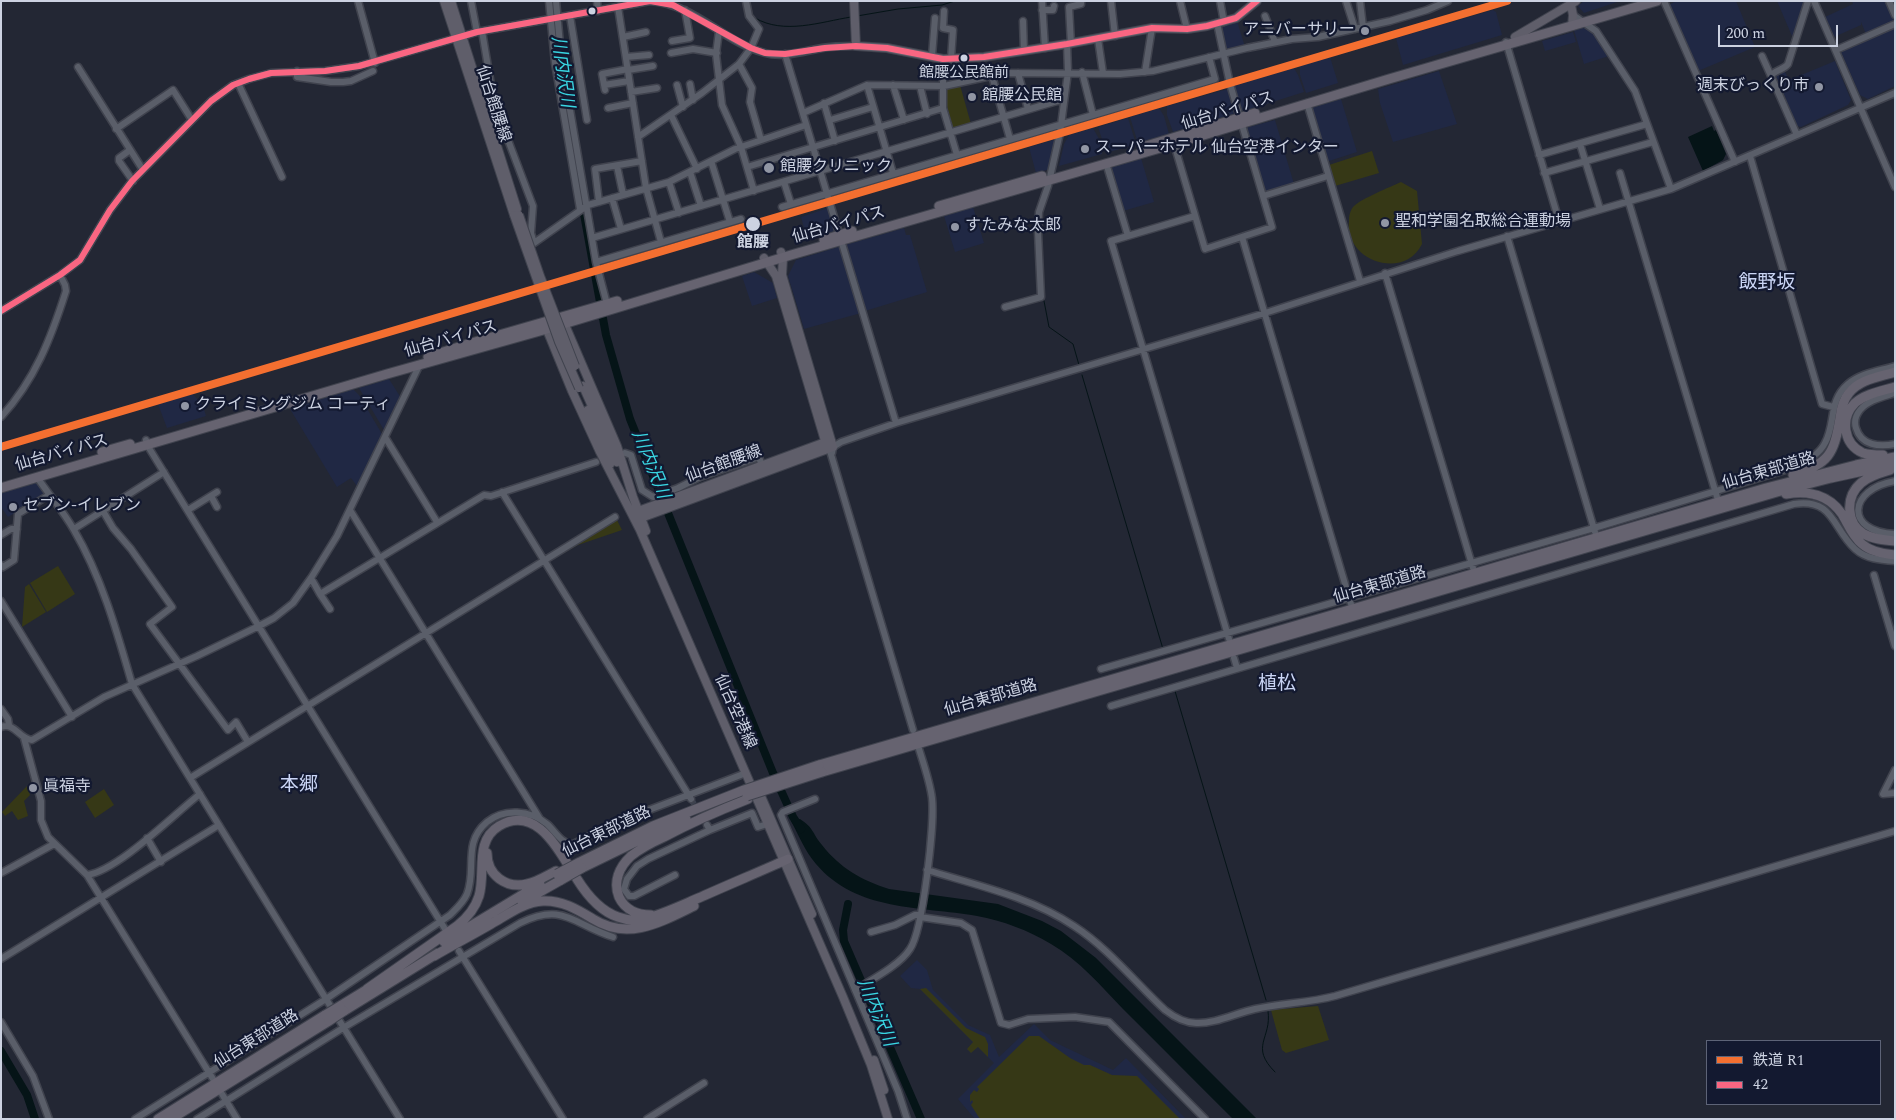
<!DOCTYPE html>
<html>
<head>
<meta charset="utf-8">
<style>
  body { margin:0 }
  #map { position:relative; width:1896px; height:1120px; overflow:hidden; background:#232734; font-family:Spectral,"Noto Sans JP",serif }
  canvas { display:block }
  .frame { position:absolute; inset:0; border:2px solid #ccd2e1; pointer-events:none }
  .legend { position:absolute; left:1706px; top:1040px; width:175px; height:65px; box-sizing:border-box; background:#131930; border:1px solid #5d6377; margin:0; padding:6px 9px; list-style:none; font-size:15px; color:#ccd2e1 }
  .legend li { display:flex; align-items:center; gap:10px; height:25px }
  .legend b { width:25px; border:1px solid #5d6377 }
  .scale { position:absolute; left:1718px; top:25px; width:120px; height:22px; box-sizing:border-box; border:2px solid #ccd2e1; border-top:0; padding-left:6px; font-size:15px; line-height:18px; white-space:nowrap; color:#ccd2e1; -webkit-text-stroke:4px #131930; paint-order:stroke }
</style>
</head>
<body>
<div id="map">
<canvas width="1896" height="1120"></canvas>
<div class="frame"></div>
<ul class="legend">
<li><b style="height:6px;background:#f46f30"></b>鉄道 R1</li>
<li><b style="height:6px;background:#fa6682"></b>42</li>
</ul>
<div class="scale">200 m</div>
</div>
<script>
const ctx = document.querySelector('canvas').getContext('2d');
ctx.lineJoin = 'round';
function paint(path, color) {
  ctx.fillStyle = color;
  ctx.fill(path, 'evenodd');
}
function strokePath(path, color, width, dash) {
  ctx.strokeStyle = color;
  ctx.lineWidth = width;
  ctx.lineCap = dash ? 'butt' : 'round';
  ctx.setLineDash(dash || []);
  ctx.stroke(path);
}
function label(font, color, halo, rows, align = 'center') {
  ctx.font = font + ' Spectral,"Noto Sans JP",serif';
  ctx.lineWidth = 4.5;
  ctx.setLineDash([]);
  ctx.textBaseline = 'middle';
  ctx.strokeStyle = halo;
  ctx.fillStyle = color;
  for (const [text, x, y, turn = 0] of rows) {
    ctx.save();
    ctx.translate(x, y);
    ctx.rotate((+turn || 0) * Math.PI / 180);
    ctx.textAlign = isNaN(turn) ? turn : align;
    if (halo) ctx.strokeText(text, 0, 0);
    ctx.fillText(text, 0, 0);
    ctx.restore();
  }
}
paint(new Path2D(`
  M1584 1H1620L1584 13 1578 6Z
  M1676 1H1736L1755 47 1698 71 1669 5Z
  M1777 1H1804L1793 36H1792Z
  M1852 1H1886L1895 21 1866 34 1861 22V25L1834 37 1825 17 1853 4Z
  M1493 10 1496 12 1502 35 1403 65 1396 38Z
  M1237 21 1245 47 1225 51 1219 25Z
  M1895 26V86L1868 99 1860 95 1840 50Z
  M1586 27 1594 33 1609 56 1584 64 1574 30Z
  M1573 32 1576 42 1545 51 1542 41Z
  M1330 57 1338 83 1306 93 1300 75V66Z
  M1835 61 1851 100 1848 105 1801 127 1797 126 1775 74 1784 70 1789 80Z
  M1294 68 1298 75 1304 92 1241 112 1234 86Z
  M1439 71 1457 124 1393 142 1380 103 1378 89Z
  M1228 89 1234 114 1173 132 1167 115V106Z
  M1341 99 1357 152 1326 162 1311 108Z
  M1159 108 1164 116 1169 134 1138 143 1130 117Z
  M1128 118 1136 144 1106 153 1103 143H1100L1102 154 1059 166 1064 144 1069 135 1093 128 1099 139H1102L1098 127Z
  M1275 120 1294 184 1264 193 1245 128Z
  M1057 139 1050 169 1036 173 1029 147Z
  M1141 158 1154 202 1123 211 1114 182 1112 167Z
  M973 207 984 243 955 252 944 216Z
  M828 208 835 231 807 239 801 217Z
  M904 228 906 235H910L927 292 865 311 845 245Z
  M841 246 861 313 804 329 788 276 796 260Z
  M754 272 773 283 777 298 752 306 742 276Z
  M389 379 401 398 384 430 359 388Z
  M353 389 359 395 382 434 357 486 351 478 337 487 290 409Z
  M193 394 203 406 206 416 167 428 158 404Z
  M38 482 45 492 44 496 8 517 1 507V493Z
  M917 960 927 970 933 990 968 1025 990 1035 999 1057 1034 1024 1050 1040 1113 1070 1126 1058 1186 1119H975L958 1099 994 1063 978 1047 971 1053 967 1049 973 1042 920 989 911 988 900 976Z`), '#202844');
paint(new Path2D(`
  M960 85 971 124 956 129 953 128 947 106V88Z
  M1372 151 1379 173 1335 186 1329 165Z
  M1401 182 1417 191 1422 244C1404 281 1344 261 1349 221 1349 216 1350 210 1354 206 1361 199 1390 187 1401 182Z
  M617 520 622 530 578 545 548 562 547 560 599 528Z
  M58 566 75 594 47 612 30 583Z
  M29 584 46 612 22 627 25 587Z
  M27 786 30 795 24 801 28 816 18 820 12 811 5 816 2 812Z
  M104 789 114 805 95 818 85 802Z
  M926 988 966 1028 985 1037 988 1044V1057L978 1047 971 1053 967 1049 973 1042 920 989Z
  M1318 1006 1329 1040 1286 1053 1282 1050 1271 1010Z
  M1029 1036H1039L1070 1058 1084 1065H1090L1112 1075 1137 1076 1180 1119H980L971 1105 973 1102 972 1100 970 1102V1095L974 1090 977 1092 979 1089 977 1087Z`), '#363816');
paint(new Path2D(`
  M1712 126 1714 131 1716 130 1726 154 1723 160 1703 171 1688 137Z
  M800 819C814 828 812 833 822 845 840 868 861 880 889 889L998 904 1042 921 1061 931 1096 958 1257 1119H1233C1196 1082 1160 1046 1123 1009 1101 986 1079 960 1051 944 1028 930 1003 921 977 916 920 906 857 912 816 864 805 851 799 836 791 821Z`), '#051417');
strokePath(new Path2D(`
  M857 16 898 9 942 5 955 1
  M755 18C784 35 820 22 851 17
  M1044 301 1049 327 1073 344 1079 365
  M1082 375 1163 649
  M1175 691 1266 1000
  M1268 1011C1272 1039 1249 1046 1275 1072`), '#051417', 1);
strokePath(new Path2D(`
  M557 53 564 95
  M582 203 606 335 630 419 773 773 793 817 801 829
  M848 904 843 930 844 941 921 1119
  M1 1051 27 1095 35 1119`), '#051417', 8);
strokePath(new Path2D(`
  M691 799 707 825`), '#3c414e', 6, [6, 3]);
const minor = new Path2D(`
  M358 1 375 63
  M471 1 477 32
  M549 1 555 63 580 209
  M556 1 561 55 567 92 596 262 607 304
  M597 1 598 11
  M1042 1 1045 48
  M1111 1 1115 36
  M1180 1 1187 29
  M1220 1 1224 22
  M1346 1 1355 29
  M1360 1 1363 27
  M1664 1 1735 162
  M1814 1 1895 187
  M1889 1 1895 15
  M618 7 646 188 661 242
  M1042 10H1053L1054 6
  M944 11 943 28 953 30 951 59
  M1573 15 1596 31 1635 91 1671 189
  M570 16 587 120
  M1265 16 1275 42
  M1023 21 1024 51
  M482 31 494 103 533 206 531 233 534 243 588 205 669 182 735 149 806 125
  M719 31 716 54 722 105 741 147 754 191
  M623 37 646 32
  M1098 39 1103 73
  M672 41 690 38 685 10
  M1506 42 1559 221
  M1071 44 1069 7 1081 4V1
  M1836 50 1895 24
  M671 53 693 49 717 53
  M785 54 896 423
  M932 56 935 18
  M1762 56 1771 76
  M626 57 649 55
  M943 59V108L957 155
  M739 64 752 88 750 102 761 140
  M78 67 143 170
  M628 70 653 66
  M297 71V77L331 82H343L351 81 373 71
  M1082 72 1093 115
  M1145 72 1152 28
  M1018 73 1028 109
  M992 76 1010 139
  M238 83 282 177
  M690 84 693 100
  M604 85 629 81
  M677 85 683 107
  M867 85 893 173
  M893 85 904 120
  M920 86 927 114
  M605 90 602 74 628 69
  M631 92 657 88
  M824 103 835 141
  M1307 103 1360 281
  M608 108 633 103
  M803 113 867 85 944 86 1005 73 1120 74 1153 71 1247 48 1292 39 1318 37 1390 21 1427 10 1448 1
  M671 115 697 169
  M830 120 873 107
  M116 129 173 90 192 120
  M1797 135 1771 76C1774 70 1784 70 1788 64L1808 1
  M638 137 702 93 739 64 751 48 759 29 749 16 746 1
  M1174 144 1205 249 1272 227 1230 84 1217 23
  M1580 144 1600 209
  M130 150 119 158V161L133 181
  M1539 155 1647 124
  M1750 156 1822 404 1833 407
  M711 161 730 222
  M1106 163 1128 236
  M617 166 623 194
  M747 167 943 108
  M690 172 701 206
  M1544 173 1653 142
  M1620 173 1717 497
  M669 182 679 213
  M784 182 791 204
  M1263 196 1328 176
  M612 198 621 229
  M599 202 595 169 642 161
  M782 207 1215 79 1209 57
  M1195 216 1111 241 1229 639
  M1507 236 1595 532
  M1242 237 1351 604
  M592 238 1064 99
  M596 262 741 219
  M1385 273 1473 568
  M1005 307 1041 297 1038 232 1039 212 1048 186 1060 133 1068 72 1067 44
  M1 311 60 275 80 260 110 210 132 181 211 101 233 85 249 79 271 73 325 71 359 66 477 32 650 1C695 4 723 42 765 53 783 58 804 51 822 48 833 46 845 46 856 46
  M1895 393C1883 397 1868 400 1860 410 1856 415 1854 422 1856 428 1861 446 1880 447 1895 444
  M1 417C35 380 51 338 66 291L65 285 60 275
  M385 437 437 522
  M146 440 149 448 445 929
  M830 451 913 730
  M625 453 631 455 642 490 653 497 678 488 700 477 759 457 762 466
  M832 453 833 447 841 442 896 423 1265 313 1458 251 1671 189 1895 93
  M37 477C49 495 64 512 74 530 102 578 117 632 132 684L400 1119
  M1895 481C1848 489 1844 532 1895 534
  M502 492 691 799
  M211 496 217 507
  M188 510 217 492
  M350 510 540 819
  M103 511 113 528 131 549 172 607 150 624 228 730 236 722 248 742
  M74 529 164 472
  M1 535 11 529H17
  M1 565 3 567 14 560 18 514 49 495
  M1874 575 1895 646
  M311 578 320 594 484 495 491 496 596 462
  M320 594 330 609
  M1 601 72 717
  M1234 658 1237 668
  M1101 669 1594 528 1792 468C1804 463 1819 455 1825 443 1836 423 1828 401 1848 384 1861 373 1879 371 1895 366
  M1111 706 1794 504C1834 498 1832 528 1855 549 1866 559 1880 560 1895 561
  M1 709 8 719 9 725
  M1 727C15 722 19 739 32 740L104 697 197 656 259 626 274 618 293 603 311 578 337 536 420 364
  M24 738 41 801V820L48 837 87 875 213 1079
  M1895 770 1883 794 1895 793
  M190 778 615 517
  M815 799 783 812 781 815 898 1091 907 1119
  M710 830 752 813 758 827 767 824
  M147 838 161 862
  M927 870C976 885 1031 897 1074 926 1108 948 1135 982 1165 1010 1174 1017 1184 1023 1196 1023 1215 1024 1236 1013 1255 1009 1282 1003 1308 1003 1335 996L1895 831
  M1 873 54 844
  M87 875C119 870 173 815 200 794
  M675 875 634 896H629L624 889 627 879 637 866 648 859 710 830 707 825
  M920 917 961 923 972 930 1001 1023 1009 1025 1028 1019 1075 1017 1109 1022 1205 1119
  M871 932 895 925 915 915H920
  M459 951 563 1119
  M1 959 219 825
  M855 990C871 980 900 965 910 949 923 930 935 823 932 798 930 782 924 765 919 749
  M1 1022 33 1076 49 1119
  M222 1094 237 1119
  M135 1119 326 999 450 915C456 909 463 903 467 894 477 869 462 843 487 822 504 808 530 810 547 824 555 831 562 845 573 844L620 821 746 773
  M197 1119 343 1028 520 923C564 902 572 924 613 937
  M647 1119 704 1083`);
const major = new Path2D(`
  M444 1 514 215
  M451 1 517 209
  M854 1 856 46 887 48 943 59 984 57 1067 44 1152 28 1187 29 1207 26 1236 18 1257 1
  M1571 5 1573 15 1572 26
  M1515 37 1576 1
  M764 258 776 276 826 444
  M562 318 617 446 633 497 646 531
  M545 325 572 391 600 452 640 530 843 997 871 1065 888 1119
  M583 386 617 462
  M588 410 610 464
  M633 513 831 440
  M638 519 833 447 782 275 783 258 781 252
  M757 787 812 914
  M874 1060 884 1090`);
const highway = new Path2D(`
  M1146 146 1255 113
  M939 206 1042 176
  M824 240 852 231
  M428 357 468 344 617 301
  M102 452 130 444
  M1883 455C1876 455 1869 455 1863 453 1843 444 1840 418 1855 403 1865 394 1882 391 1895 387
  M1890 470C1880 473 1869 476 1861 483 1845 497 1846 523 1864 534 1873 539 1884 540 1895 541
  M1793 475C1829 464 1834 454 1840 418 1841 409 1843 400 1849 393 1860 379 1879 377 1895 372
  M1 488 387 374 547 329 791 255 1174 144 1389 79 1657 1
  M1786 494C1808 490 1829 495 1842 514 1848 524 1852 536 1862 544 1871 552 1883 554 1895 555
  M819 765 1766 488 1856 465 1895 457
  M822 772 1777 492 1831 478 1895 464
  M487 853C487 875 506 889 527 884 537 882 546 876 556 871
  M578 863 653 826 744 790
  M582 868 656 832 686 819
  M522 902 561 880
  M651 915C638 915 625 910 619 897 613 882 619 867 631 856 641 848 653 842 664 837 692 822 720 810 748 799
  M444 942 540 884
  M434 956C453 945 472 935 491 924 507 915 524 902 543 901 562 900 578 910 593 919 628 941 661 922 694 906
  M367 989 457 926C467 918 475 909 479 896 486 873 474 841 499 826 538 803 560 854 577 879 587 895 600 911 618 917 626 920 636 921 644 919 664 914 682 905 701 897 730 884 759 872 788 859
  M340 1006 371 987
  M344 1011 438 953
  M158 1119 325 1015
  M171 1119 329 1021`);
strokePath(minor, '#40434e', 9);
strokePath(major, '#40434e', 10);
strokePath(highway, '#40434e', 11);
strokePath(minor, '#5a5e69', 6);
strokePath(major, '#5f5e6a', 8);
strokePath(highway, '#666370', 9);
const majorBridge = new Path2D(`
  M514 215 559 342 579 388
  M519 215 540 276 575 366`);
const highwayBridge = new Path2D(`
  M744 790 819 765
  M747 796 822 772
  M557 874 578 863
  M561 880 582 868
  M325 1015 340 1006
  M329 1021 344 1011`);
strokePath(majorBridge, '#40434e', 10, []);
strokePath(highwayBridge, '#40434e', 11, []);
strokePath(majorBridge, '#5f5e6a', 8);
strokePath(highwayBridge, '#666370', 9);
strokePath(new Path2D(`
  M1 311 60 275 80 260 110 210 132 181 211 101 233 85 249 79 271 73 325 71 359 66 477 32 650 1 673 5 751 48 765 53 785 54 825 48 856 46 887 48 943 59 984 57 1067 44 1152 28 1187 29 1207 26 1236 18 1257 1`), '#fa6682', 6);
strokePath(new Path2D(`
  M1 447 1507 1`), '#f46f30', 8);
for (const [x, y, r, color] of [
  [592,11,4.5,"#ccd2e1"],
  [1365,31,5,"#9196a4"],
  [964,58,4.5,"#ccd2e1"],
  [1819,87,5,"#9196a4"],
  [972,97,5,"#9196a4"],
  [1085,149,5,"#9196a4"],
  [769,168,6,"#9196a4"],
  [1385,223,5,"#9196a4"],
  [753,224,8,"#ccd2e1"],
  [955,227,5,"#9196a4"],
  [185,406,5,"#9196a4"],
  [13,507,5,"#9196a4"],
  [33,788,5,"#9196a4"]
]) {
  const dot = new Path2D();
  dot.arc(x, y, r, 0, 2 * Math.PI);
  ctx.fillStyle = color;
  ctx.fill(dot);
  strokePath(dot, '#131930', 2);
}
label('15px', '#ccd2e1', '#131930', [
  ["館腰公民館前",964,74]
]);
label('16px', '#ccd2e1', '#131930', [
  ["アニバーサリー",1355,31,"right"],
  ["週末びっくり市",1809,87,"right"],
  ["館腰公民館",982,97],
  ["スーパーホテル 仙台空港インター",1095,149],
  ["館腰クリニック",780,168],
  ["聖和学園名取総合運動場",1395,223],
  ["すたみな太郎",965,227],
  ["クライミングジム コーティ",195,406],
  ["セブン-イレブン",23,507],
  ["眞福寺",43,788]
], 'left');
label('16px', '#ccd2e1', '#131930', [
  ["仙台館腰線",492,104,72],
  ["仙台バイパス",1228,112,-17],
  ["仙台バイパス",839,226,-16],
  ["仙台バイパス",451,340,-16],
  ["仙台バイパス",62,454,-16],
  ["仙台館腰線",724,465,-20],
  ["仙台東部道路",1769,472,-16],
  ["仙台東部道路",1380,586,-16],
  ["仙台東部道路",991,699,-16],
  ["仙台空港線",734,712,66],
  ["仙台東部道路",607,833,-26],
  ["仙台東部道路",257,1040,-32]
]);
label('bold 16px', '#ccd2e1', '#131930', [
  ["館腰",753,244]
]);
label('italic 18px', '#39d5e2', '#131930', [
  ["川内沢川",561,72,82],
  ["川内沢川",649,465,68],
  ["川内沢川",875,1013,67]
]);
label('19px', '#cad5f5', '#131930', [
  ["飯野坂",1767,284],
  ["植松",1277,685],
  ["本郷",299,786]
]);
</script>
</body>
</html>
